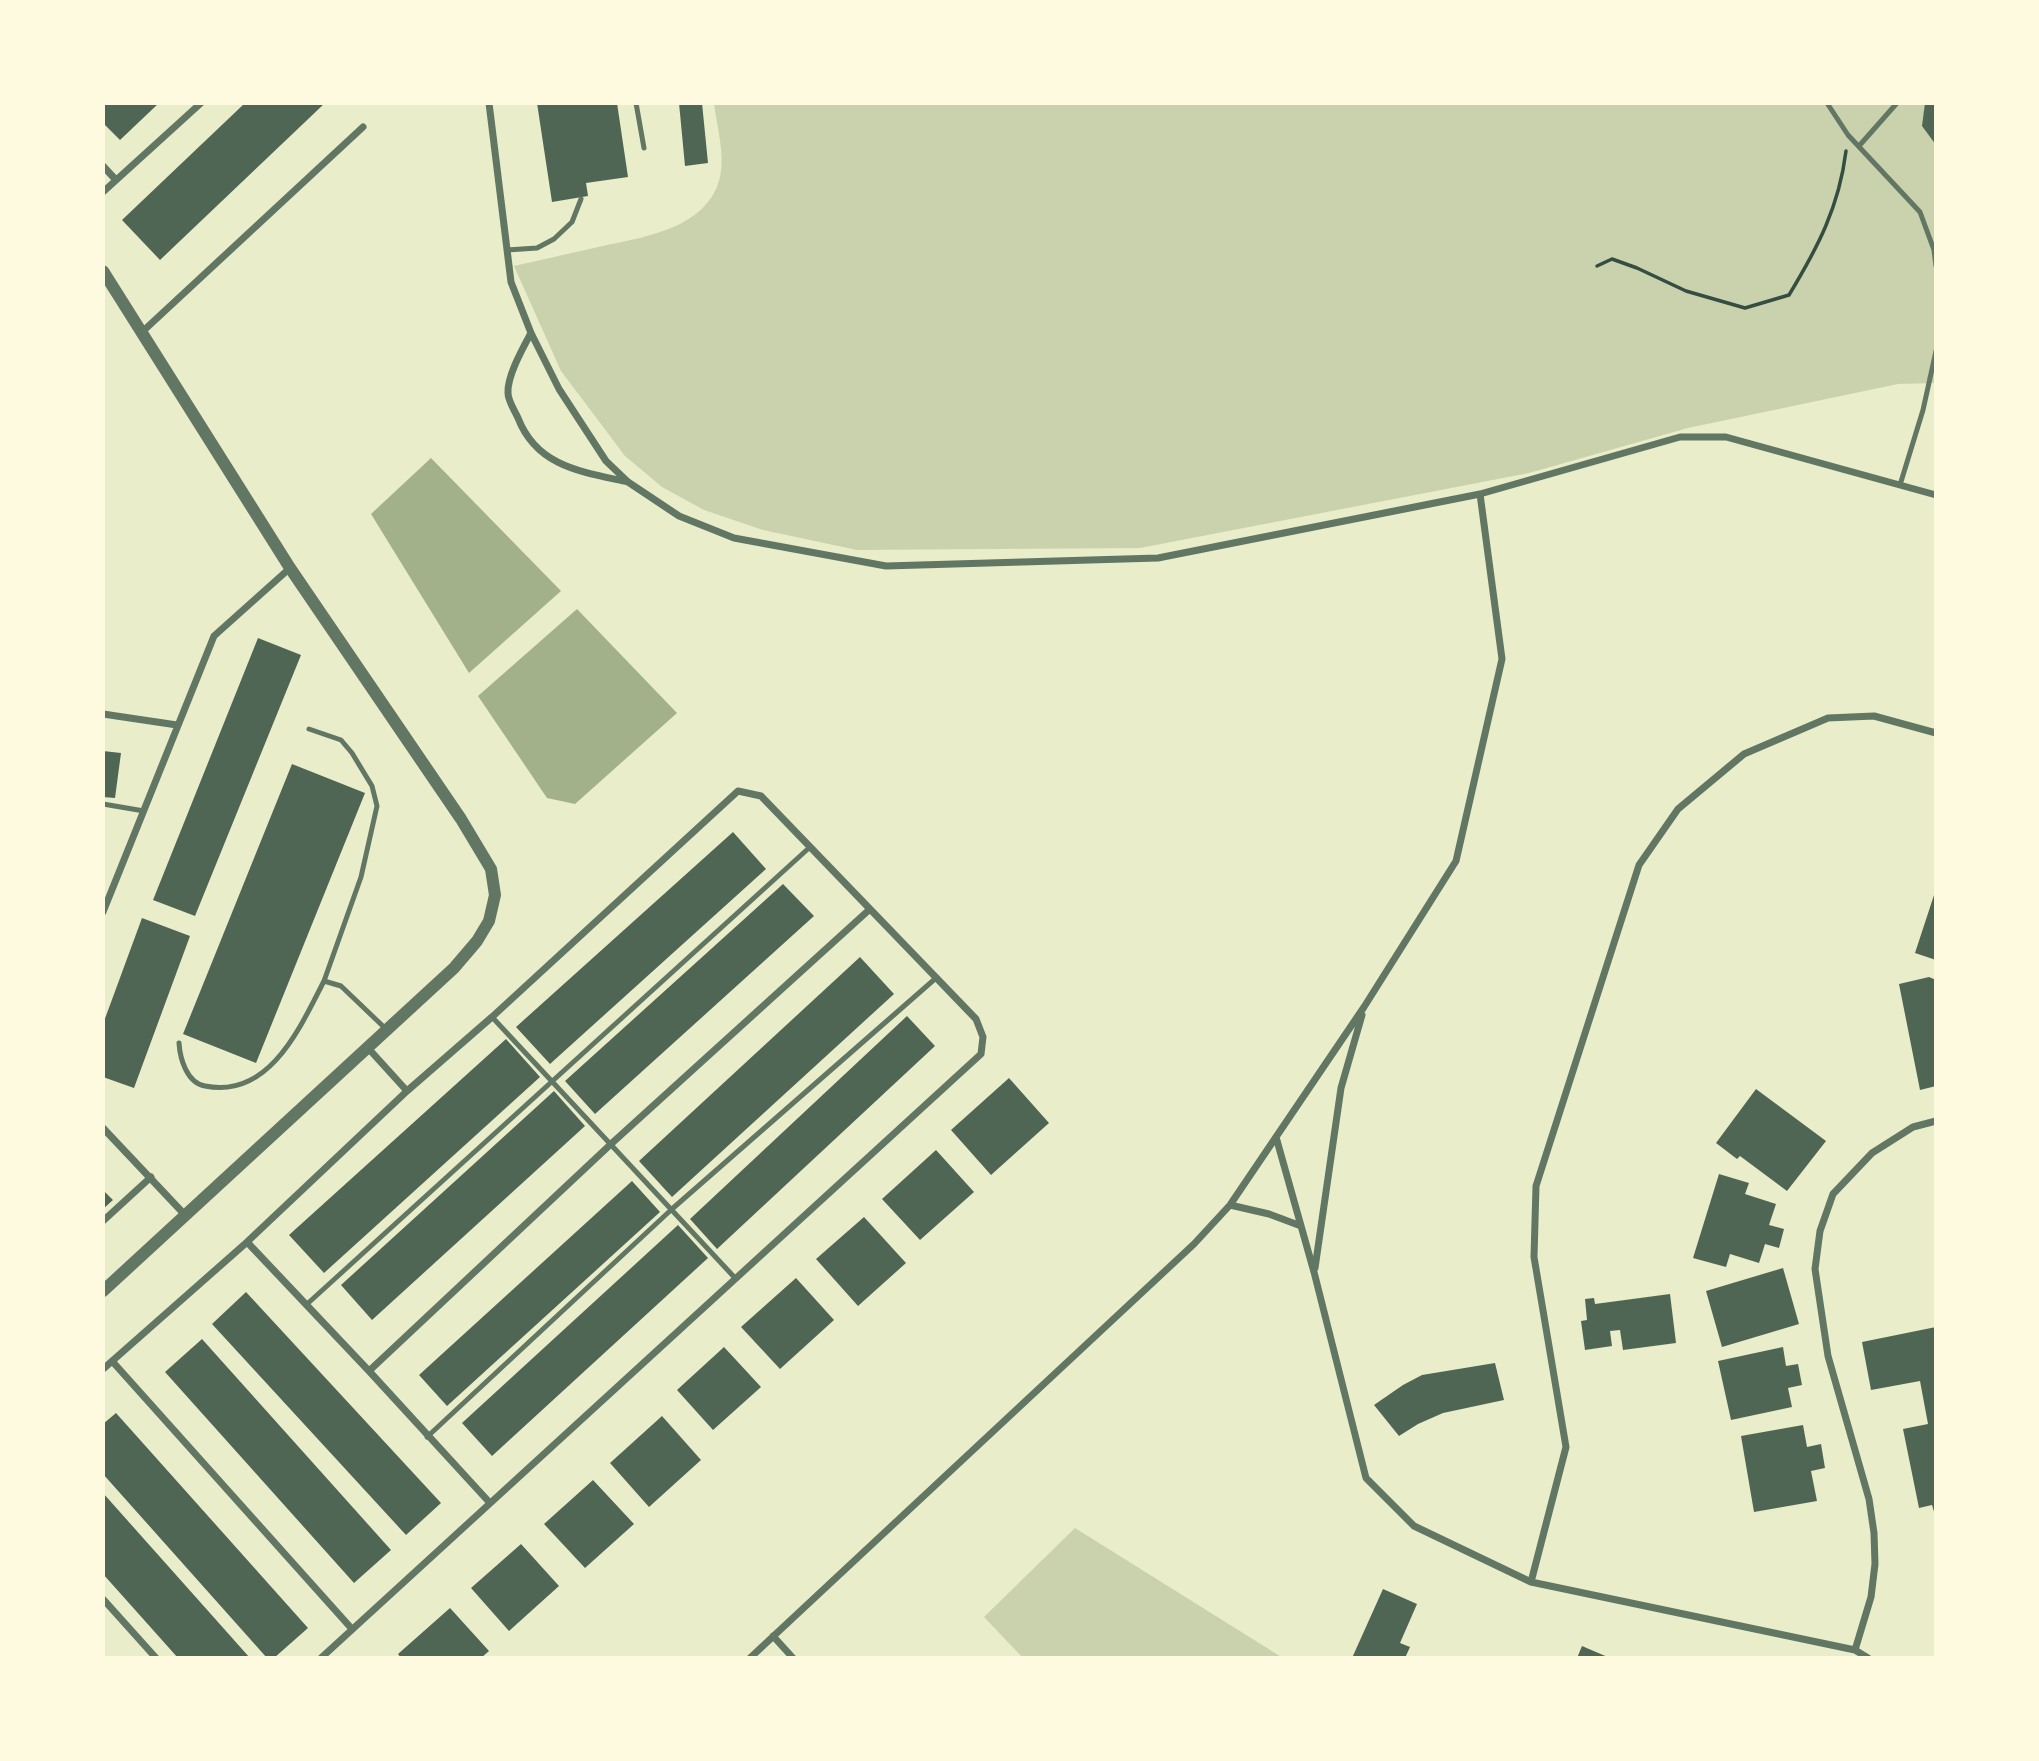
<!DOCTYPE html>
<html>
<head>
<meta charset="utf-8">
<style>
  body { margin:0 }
  #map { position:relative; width:2039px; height:1761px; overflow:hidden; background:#e9edc9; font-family:Commissioner,sans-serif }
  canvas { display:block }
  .frame { position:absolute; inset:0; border:105px solid #fefae0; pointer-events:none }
</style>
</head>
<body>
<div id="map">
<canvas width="2039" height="1761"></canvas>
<div class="frame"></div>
</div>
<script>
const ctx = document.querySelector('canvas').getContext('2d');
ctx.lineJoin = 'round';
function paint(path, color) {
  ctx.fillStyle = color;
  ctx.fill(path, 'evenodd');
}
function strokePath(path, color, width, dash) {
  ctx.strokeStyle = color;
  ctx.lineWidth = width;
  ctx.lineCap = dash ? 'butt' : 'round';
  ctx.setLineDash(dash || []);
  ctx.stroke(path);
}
paint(new Path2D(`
  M714 103H1936V383L1898 384 1688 428 1529 473 1140 548 857 550 763 530 704 510 662 487 625 456 561 371 514 266C541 260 567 254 594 248 636 238 701 232 718 184 727 160 717 128 714 103Z
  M1075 1528 1283 1658H1023L984 1617Z`), '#cad2ad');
paint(new Path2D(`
  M431 458 561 591 469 673 371 514Z
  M577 609 677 713 575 804 547 798 478 696Z`), '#a3b18a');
paint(new Path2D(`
  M103 103H159L120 140 103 123Z
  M245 103H325L160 260 122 220Z
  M537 103H617L628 177 586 183 588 196 552 202Z
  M679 103H702L708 163 685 166Z
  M1925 103H1936V145L1922 126Z
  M258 638 301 655 195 916 153 900Z
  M103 751 121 753 115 798 103 797Z
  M292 764 365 793 256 1063 183 1034Z
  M733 832 766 869 550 1064 516 1027Z
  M783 884 814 916 595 1114 565 1081Z
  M1935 892H1936V960L1915 953Z
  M142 918 190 936 134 1088 103 1077V1024Z
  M860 957 894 994 672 1197 639 1161Z
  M1929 977 1936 980V1086L1920 1090 1899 984Z
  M907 1016 935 1046 717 1249 690 1219Z
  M506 1039 540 1077 324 1273 289 1235Z
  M1009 1078 1049 1123 991 1175 951 1130Z
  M1756 1089 1826 1141 1787 1191 1740 1156 1737 1159 1716 1143Z
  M554 1091 585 1126 372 1320 341 1285Z
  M936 1150 974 1192 920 1240 882 1199Z
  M1719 1174 1749 1183 1745 1194 1776 1204 1769 1225 1784 1229 1779 1248 1765 1244 1759 1263 1730 1254 1726 1267 1693 1258Z
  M632 1181 660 1212 447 1406 419 1375Z
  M103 1190 113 1200 103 1209Z
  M864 1217 906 1263 858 1306 816 1259Z
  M678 1225 708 1258 492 1456 462 1423Z
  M1783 1268 1799 1324 1722 1347 1706 1291Z
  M796 1278 834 1320 780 1369 741 1327Z
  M246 1292 441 1503 406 1535 212 1324Z
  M1670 1294 1676 1343 1623 1350 1620 1330 1610 1331 1612 1346 1585 1350 1581 1321 1587 1320 1585 1299 1594 1298 1595 1304Z
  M1936 1327V1515H1935L1932 1505 1919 1508 1903 1429 1928 1424 1920 1381 1871 1390 1862 1342Z
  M202 1339 391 1550 354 1583 165 1372Z
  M724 1347 761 1387 713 1430 677 1390Z
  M1783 1347 1786 1366 1798 1364 1802 1385 1788 1388 1792 1407 1731 1420 1718 1361Z
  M1495 1363 1504 1400 1443 1413 1418 1424 1399 1436 1374 1405 1403 1385 1422 1375Z
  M116 1413 308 1628 274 1658H267L103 1474V1424Z
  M662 1416 701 1460 649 1507 610 1463Z
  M1803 1425 1807 1447 1821 1444 1825 1468 1811 1471 1817 1501 1754 1512 1741 1436Z
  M593 1480 634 1524 585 1568 544 1524Z
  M103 1493 250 1658H178L103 1574Z
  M521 1544 559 1586 509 1631 471 1588Z
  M1383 1589 1417 1604 1400 1643 1410 1647 1405 1658H1352Z
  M450 1608 489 1651 481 1658H401L398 1654Z
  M1582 1646 1610 1658H1577Z`), '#4f6655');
strokePath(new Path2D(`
  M1597 266 1612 259 1637 268 1686 291 1745 308 1789 295C1818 247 1839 207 1846 151`), '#344e41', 3.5);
strokePath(new Path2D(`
  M636 103 644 148
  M1827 103 1848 135 1920 212 1934 250 1936 266
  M1859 146 1897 103
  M507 250 537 248 554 239 572 222 581 199
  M1900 485 1923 410 1936 351
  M309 729 341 740 352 753 372 786 377 806 361 877 324 981
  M103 804 144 811
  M492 1017 736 1279
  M179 1043C180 1059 187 1083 205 1086 269 1099 300 1028 324 981L341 986 387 1030
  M306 1305 810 847
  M427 1437 672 1209 936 978`), '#617663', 5);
strokePath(new Path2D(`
  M489 103 511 282 531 333 559 389 606 461 628 482 679 516 734 538 886 566 1158 558 1480 494 1680 437H1726L1936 495
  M103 166 116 180
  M103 192 201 103
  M141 333 363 127
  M531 333C523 348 507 376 508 393 508 401 515 411 518 418 537 467 582 472 628 482
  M103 714 177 725
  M103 912 214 636 290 568
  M368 1048 407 1091
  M103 1128 186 1216
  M1276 1137 1314 1272 1366 1478 1414 1526 1531 1582 1855 1650 1868 1658
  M1230 1205 1269 1214 1301 1226
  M103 1221 151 1177
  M247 1242 369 1371 490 1503
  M1315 1268 1341 1088 1362 1015
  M112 1361 352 1629
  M103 1369 247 1242 407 1091 492 1017 738 791 761 796 976 1019 983 1037 981 1054 321 1658
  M369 1371 611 1144 870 909
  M1531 1582 1566 1447 1534 1257 1536 1186 1639 865 1678 809 1744 754 1828 718 1874 716 1936 733
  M103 1599 156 1658
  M773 1636 793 1658
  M1855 1650 1871 1597 1875 1564 1874 1533 1869 1499 1828 1356 1815 1269 1820 1231 1833 1194 1872 1153 1913 1127 1936 1121
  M750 1658 1194 1244 1230 1205 1276 1137 1364 1007 1456 861 1502 659 1480 494`), '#617663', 7);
strokePath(new Path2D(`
  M103 271 290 568 461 819 491 869 495 895 489 921 477 941 454 968 103 1291`), '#617663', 12);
</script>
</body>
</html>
